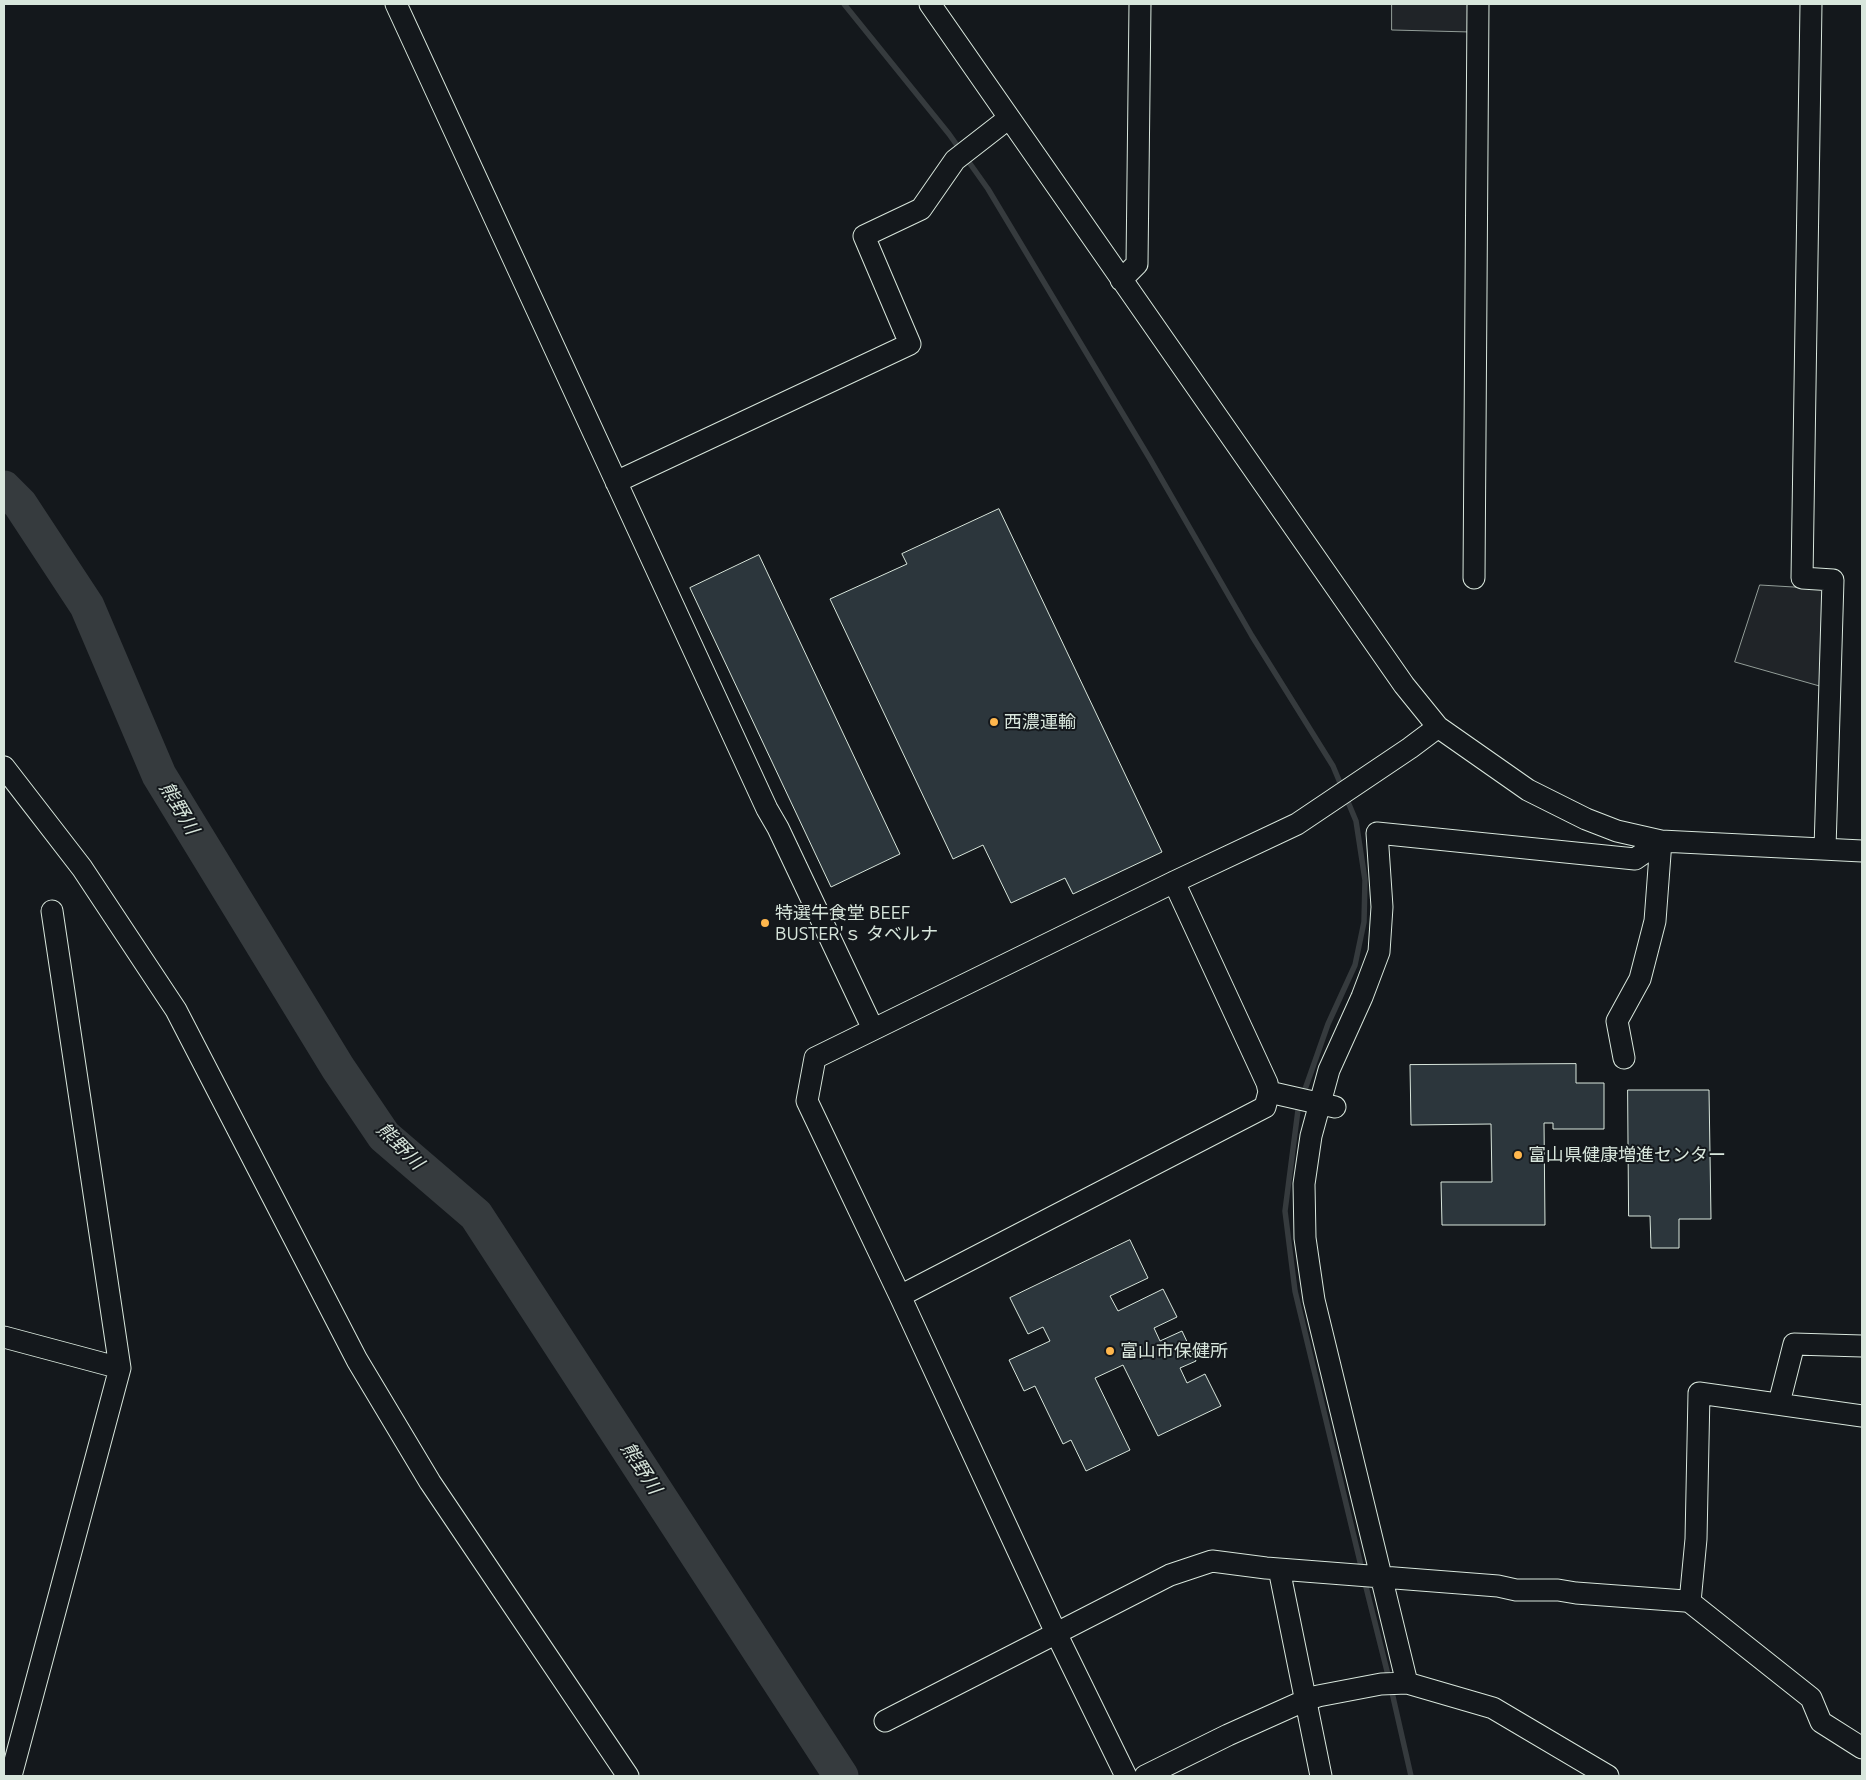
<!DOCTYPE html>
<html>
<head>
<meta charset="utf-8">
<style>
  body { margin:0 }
  #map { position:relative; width:1866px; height:1780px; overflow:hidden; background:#14181c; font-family:Ubuntu,sans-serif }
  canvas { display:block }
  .frame { position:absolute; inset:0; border:5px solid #d8e6dc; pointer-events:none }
</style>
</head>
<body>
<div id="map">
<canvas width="1866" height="1780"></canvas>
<div class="frame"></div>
</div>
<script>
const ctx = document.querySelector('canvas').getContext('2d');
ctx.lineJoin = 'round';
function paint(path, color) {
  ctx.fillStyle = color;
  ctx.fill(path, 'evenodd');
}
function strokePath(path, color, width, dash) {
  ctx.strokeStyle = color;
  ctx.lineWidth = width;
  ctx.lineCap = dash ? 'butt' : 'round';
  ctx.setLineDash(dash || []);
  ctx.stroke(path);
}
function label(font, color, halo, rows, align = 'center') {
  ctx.font = font + ' Ubuntu,"Noto Sans JP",sans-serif';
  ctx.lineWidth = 4;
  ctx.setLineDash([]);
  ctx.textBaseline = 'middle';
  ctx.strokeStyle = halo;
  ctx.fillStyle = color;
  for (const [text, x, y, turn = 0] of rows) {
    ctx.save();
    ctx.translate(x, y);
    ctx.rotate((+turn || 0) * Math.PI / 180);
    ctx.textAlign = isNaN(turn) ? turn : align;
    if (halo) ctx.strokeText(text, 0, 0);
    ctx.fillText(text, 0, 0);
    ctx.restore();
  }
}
const green = new Path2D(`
  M1392 4H1472L1471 32 1392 30Z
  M1760 585 1827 589 1823 687 1735 662Z`);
paint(green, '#202428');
strokePath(green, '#939e99', 1);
strokePath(new Path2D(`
  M844 4 949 134 988 189 1150 459 1252 636 1333 766 1356 821 1365 880 1364 922 1355 965 1328 1024 1303 1095
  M1300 1104 1298 1110 1285 1211 1295 1291 1362 1570
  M1364 1579 1389 1679
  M1391 1688 1411 1776`), '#363b3e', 5.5);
strokePath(new Path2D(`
  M4 488 20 504 87 606 159 775 338 1068 384 1136 476 1215 841 1776`), '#363b3e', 35);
const building = new Path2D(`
  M999 509 1162 852 1073 894 1065 878 1011 903 983 845 953 859 830 599 907 564 902 554Z
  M759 555 900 854 831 887 690 588Z
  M1576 1064V1083H1604V1129H1553V1123H1544L1545 1225H1442L1441 1182H1492L1491 1124 1411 1125 1410 1065Z
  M1628 1090H1709L1711 1219H1679V1248H1651L1650 1216H1629Z
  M1130 1240 1148 1278 1110 1296 1118 1311 1163 1289 1177 1317 1154 1328 1160 1341 1182 1331 1196 1361 1180 1368 1187 1383 1205 1374 1221 1406 1158 1436 1123 1365 1095 1378 1130 1450 1086 1471 1071 1440 1063 1444 1035 1386 1024 1391 1009 1360 1050 1341 1043 1327 1028 1334 1010 1298Z`);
paint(building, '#2c363c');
strokePath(building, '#d8e6dc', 1);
const minor = new Path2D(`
  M396 4 767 809 778 828 873 1029
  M930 4 1404 685 1438 727 1528 790 1586 819 1617 831 1661 841 1862 851
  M1811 4 1802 578 1833 580 1825 849
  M1121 280 1137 264 1140 4
  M616 482 910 344 864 236 921 209 955 160 1009 118
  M1474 578 1478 4
  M4 767 82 868 176 1010 357 1360 430 1482 628 1776
  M1624 1058 1617 1021 1640 979 1655 921 1661 841
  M1269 1092 1335 1107
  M900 1296 1265 1107 1269 1092 1267 1083 1174 882
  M4 1337 120 1368
  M1779 1403 1794 1344 1862 1346
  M1279 1569 1321 1776
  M1690 1602 1811 1698 1821 1722 1862 1748
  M1407 1683 1314 1300 1305 1238 1304 1184 1311 1136 1329 1070 1362 997 1379 952 1382 907 1377 833 1635 859 1661 841
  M885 1721 1170 1575 1212 1561 1266 1568 1498 1586 1516 1590H1558L1576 1593 1685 1601 1690 1602 1696 1539 1699 1393 1862 1416
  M11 1776 120 1368 52 911
  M1126 1776 1056 1633 900 1296 807 1101 815 1058 1174 882 1297 824 1410 748 1438 727
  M1145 1776 1228 1735 1306 1700 1318 1696 1381 1684 1407 1683 1493 1708 1608 1776`);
strokePath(minor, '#d8e6dc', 23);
strokePath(minor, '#14181c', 21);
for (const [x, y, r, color] of [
  [994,722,5,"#ffb74d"],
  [765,923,5,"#ffb74d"],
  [1518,1155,5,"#ffb74d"],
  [1110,1351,5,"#ffb74d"]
]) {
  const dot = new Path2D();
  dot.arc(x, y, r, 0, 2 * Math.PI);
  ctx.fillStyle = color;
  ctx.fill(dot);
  strokePath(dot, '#14181c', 2);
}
label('18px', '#d8e6dc', '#14181c', [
  ["西濃運輸",1004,722],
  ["特選牛食堂 BEEF",775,913],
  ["BUSTER'ｓ タベルナ",775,934],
  ["富山県健康増進センター",1528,1155],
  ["富山市保健所",1120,1351]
], 'left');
label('italic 19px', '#d8e6dc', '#14181c', [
  ["熊野川",179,808,59],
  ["熊野川",400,1146,45],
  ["熊野川",641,1468,57]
]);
</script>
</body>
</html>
